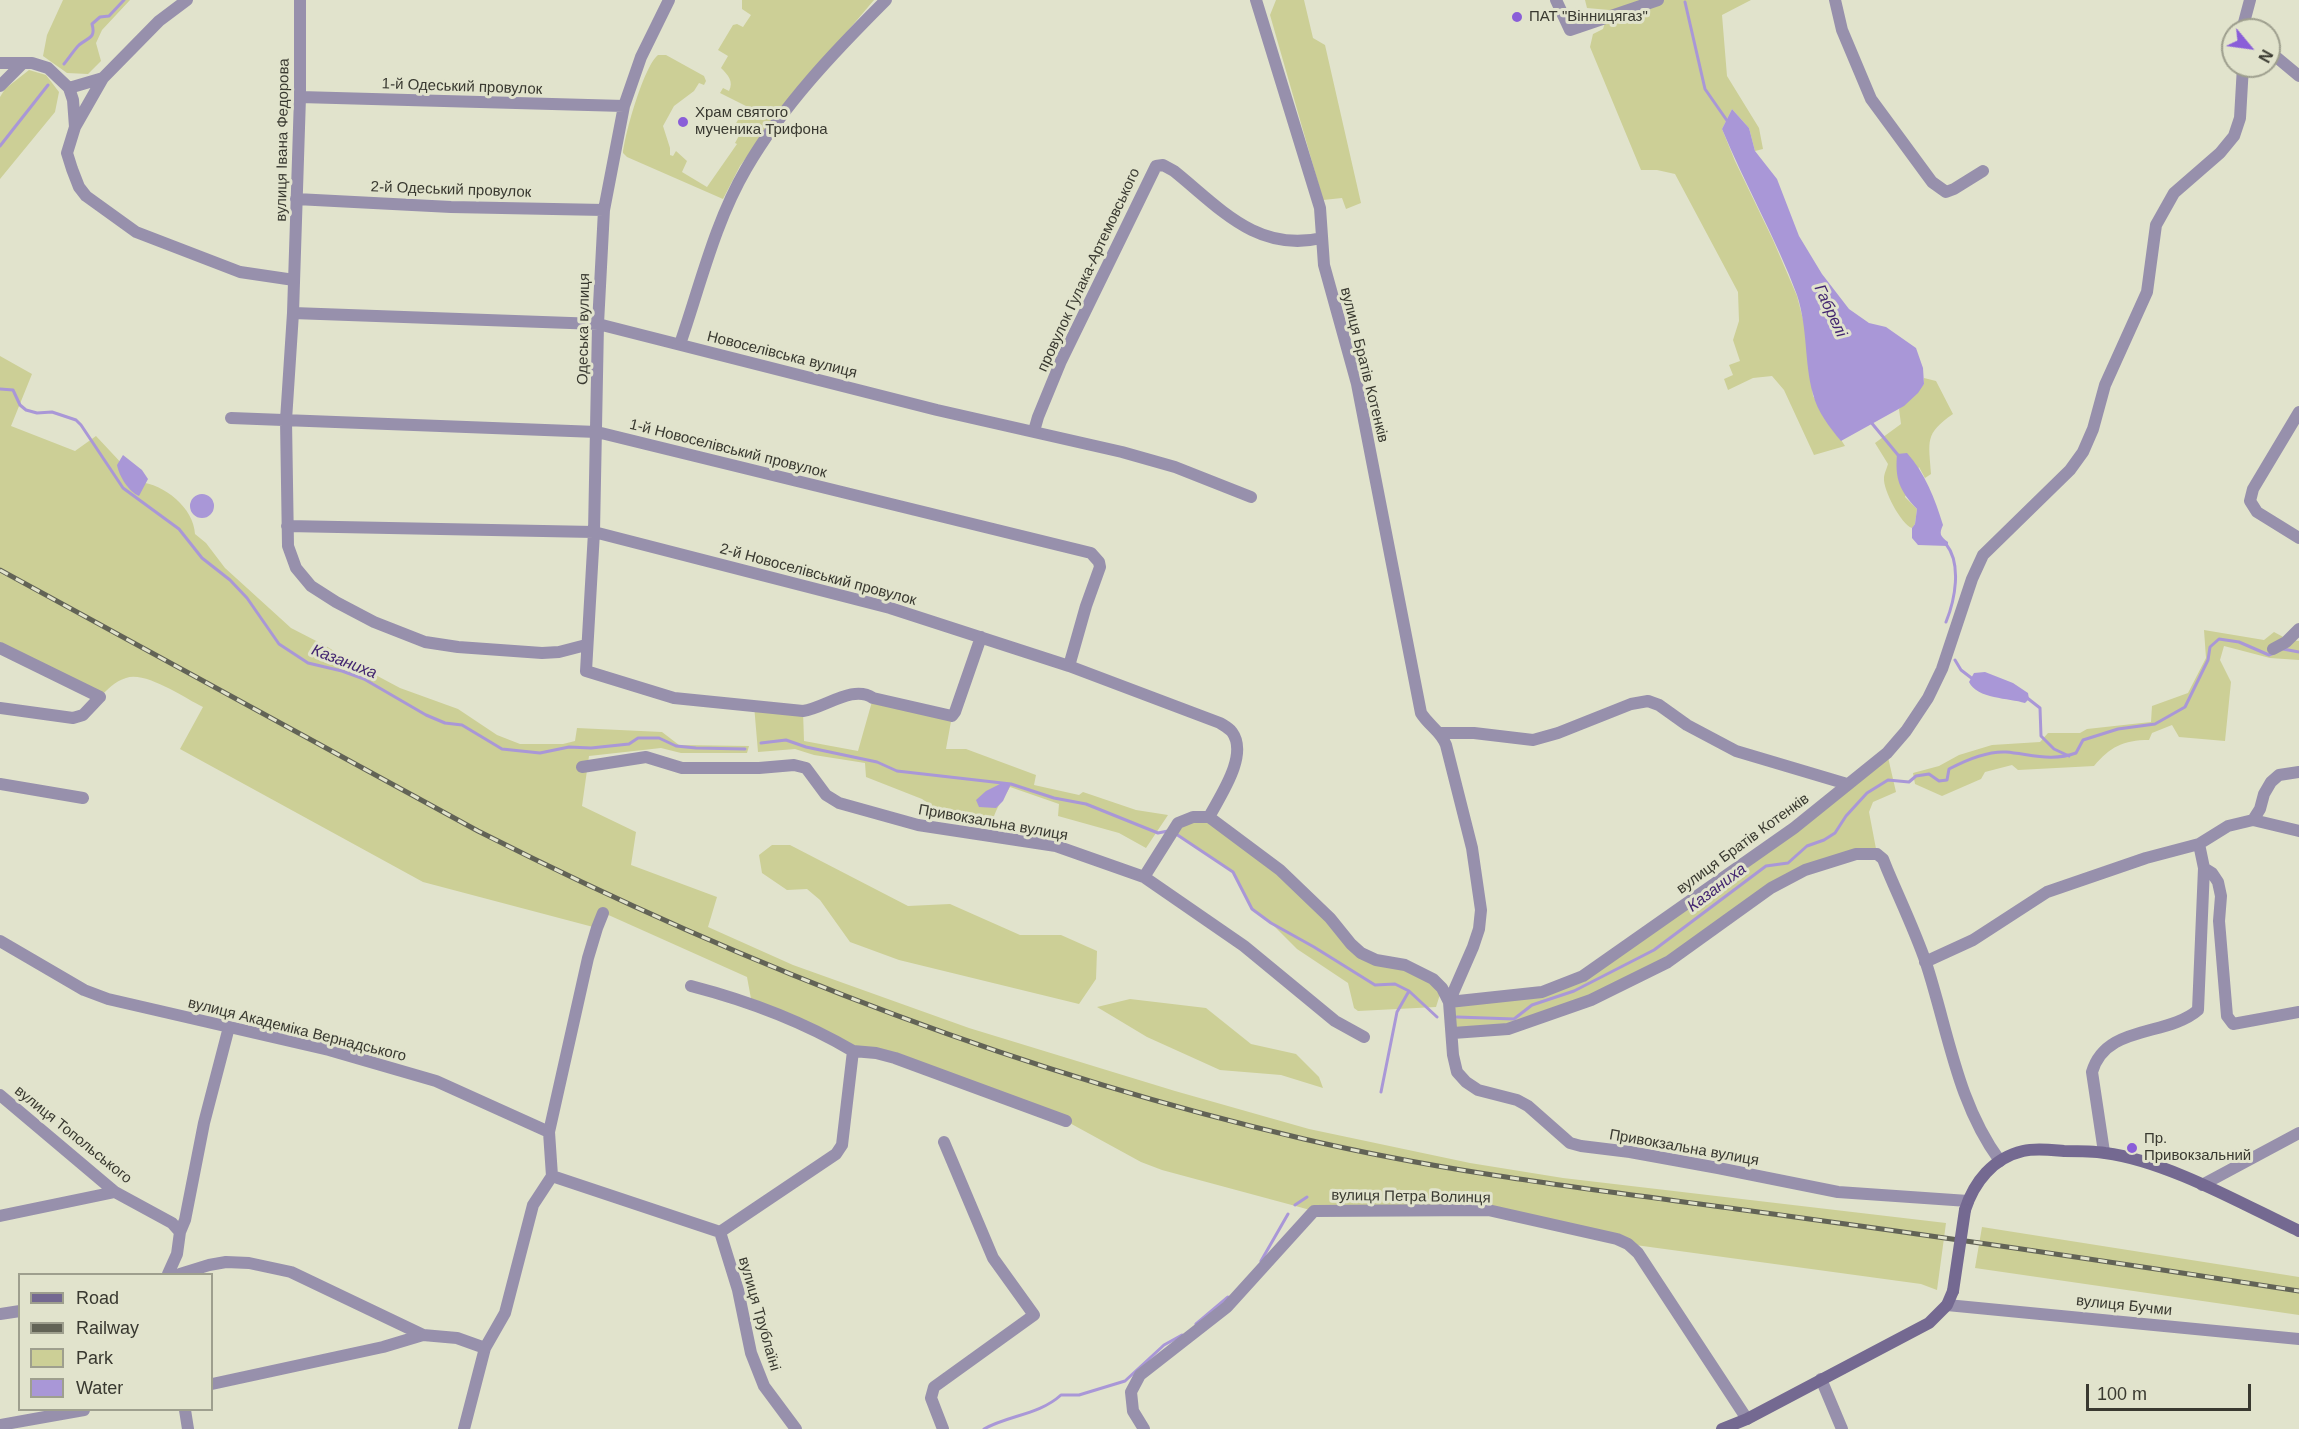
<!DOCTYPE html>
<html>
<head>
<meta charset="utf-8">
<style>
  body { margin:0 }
  #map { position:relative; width:2299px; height:1429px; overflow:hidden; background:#e1e3cc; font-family:Helvetica,sans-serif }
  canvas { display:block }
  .legend { position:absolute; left:18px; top:1273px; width:195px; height:138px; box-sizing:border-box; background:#e1e3cc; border:2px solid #9e9f8e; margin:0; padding:8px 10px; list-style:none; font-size:18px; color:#393930 }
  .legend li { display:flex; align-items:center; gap:12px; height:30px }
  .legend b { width:30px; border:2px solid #9e9f8e }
  .north { position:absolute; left:2221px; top:18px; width:60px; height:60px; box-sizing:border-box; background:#e1e3cc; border:2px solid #9e9f8e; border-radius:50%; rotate:119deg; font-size:16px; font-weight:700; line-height:24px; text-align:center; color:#393930 }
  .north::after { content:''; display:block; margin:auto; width:21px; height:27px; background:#8a5ed8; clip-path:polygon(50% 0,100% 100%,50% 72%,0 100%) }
  .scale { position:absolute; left:2086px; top:1384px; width:165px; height:27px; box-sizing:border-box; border:3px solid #393930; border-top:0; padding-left:8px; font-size:18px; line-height:21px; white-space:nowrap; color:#393930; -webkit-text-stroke:4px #e1e3cc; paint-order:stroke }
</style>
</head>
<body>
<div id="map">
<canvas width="2299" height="1429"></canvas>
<ul class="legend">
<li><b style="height:8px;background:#746991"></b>Road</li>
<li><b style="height:8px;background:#626356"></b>Railway</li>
<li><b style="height:16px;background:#cccf96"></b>Park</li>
<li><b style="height:16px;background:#a997d7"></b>Water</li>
</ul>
<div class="north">N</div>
<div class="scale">100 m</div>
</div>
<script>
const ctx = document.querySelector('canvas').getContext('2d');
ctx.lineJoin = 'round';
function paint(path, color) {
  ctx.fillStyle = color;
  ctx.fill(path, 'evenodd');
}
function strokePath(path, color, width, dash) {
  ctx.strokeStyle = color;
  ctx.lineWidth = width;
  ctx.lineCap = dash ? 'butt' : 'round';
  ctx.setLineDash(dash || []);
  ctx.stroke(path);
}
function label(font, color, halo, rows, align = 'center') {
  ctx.font = font + ' Helvetica,sans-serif';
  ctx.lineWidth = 6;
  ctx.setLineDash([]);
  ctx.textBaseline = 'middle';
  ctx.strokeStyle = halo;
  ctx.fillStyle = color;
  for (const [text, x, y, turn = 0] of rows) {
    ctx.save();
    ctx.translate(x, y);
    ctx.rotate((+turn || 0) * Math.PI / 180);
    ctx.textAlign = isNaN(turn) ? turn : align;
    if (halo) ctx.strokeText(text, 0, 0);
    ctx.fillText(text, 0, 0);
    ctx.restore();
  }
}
paint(new Path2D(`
  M63 0H130L102 30 96 43 101 61 88 74 67 73 43 56 47 35Z
  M742 0H874L790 99 740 166 723 199 627 157 623 153C625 133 644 66 658 55H666L704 76 706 81 704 85 699 83 694 91 674 106 663 126 670 148V155L673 156 676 151 687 161 682 172 707 187 737 144 735 143 741 132 736 128 735 125 746 106 720 93 723 88 729 91C734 81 728 75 721 68L728 56 718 50 733 25 737 24 743 27 751 15 742 9Z
  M1276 0H1304L1313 38 1325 45 1361 203 1346 209 1342 198 1323 200 1270 15Z
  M1585 0H1751L1722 15 1727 76 1759 128 1763 149 1755 151 1749 128 1732 109 1722 129 1735 161 1773 240 1797 296 1806 331 1813 396 1845 446 1814 455 1784 390 1772 376 1753 378 1728 390 1724 379 1733 375 1729 365 1740 361 1733 340 1739 321 1738 292 1675 174 1657 170H1641L1590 47 1593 34 1603 29 1609 10 1587 8Z
  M29 70 46 75 59 92 55 112 0 179V97L5 89Z
  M0 356 32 374 11 426 75 451 96 436 139 482C164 484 194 508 195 534L206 543 225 568 291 628 326 646 353 663 400 688 458 709 497 735 520 744H563L575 741 577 728 662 732 679 745 749 746 747 753H681L661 748 589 756 582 806 636 832 631 865 717 897 708 927 793 965 969 1028 1175 1091 1309 1129 1470 1163 1563 1178 1946 1223 1937 1290 1921 1284 1628 1244 1488 1210 1314 1211 1162 1170 1141 1162 1066 1121 895 1058 853 1051 752 1004 747 977 604 913 597 928 423 882 180 749 203 707C184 698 146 671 126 678 115 681 107 690 100 697L0 648Z
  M1924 378 1936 381 1953 414C1924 434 1929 441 1931 474L1925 478 1919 467 1905 497 1917 509 1915 524 1912 528C1901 524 1883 490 1884 478 1884 474 1887 468 1888 464L1875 443 1901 424 1899 409 1924 384Z
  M2204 630 2264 640 2274 632 2289 640 2299 641V660L2270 658 2224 646 2220 660 2231 682 2225 741 2179 737 2172 725 2152 733 2149 740C2123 740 2110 747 2094 766L2018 770 2012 765 1985 772 1981 779 1942 796 1915 784 1913 773 1939 766 1959 755 1992 745 2040 742 2048 733H2080L2087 729 2151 722 2152 706 2188 693 2206 658Z
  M873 698 952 716 946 749H966L1036 775 1034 785 1079 795 1083 792 1136 810 1168 815 1146 848 1119 833 1058 816 1059 804 1010 787C1004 798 996 807 993 820L940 811 922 799 866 777 865 763 814 755 795 749 758 752 754 705 803 711 804 741 858 751Z
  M1887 753 1896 792 1873 802 1869 812 1877 854 1805 870 1668 962 1508 1029 1453 1033 1449 1002 1542 992 1583 976Z
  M1209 817 1280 870 1351 944 1442 988 1436 1007 1358 1011 1354 1008 1348 983 1297 949 1271 923 1252 909 1233 872 1176 834 1180 826Z
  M772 845H790L908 906 950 904 1020 935H1061L1097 951 1096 979 1079 1004 899 960 850 942 820 900 807 889 787 890 762 873 759 855Z
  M1130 999 1206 1008 1251 1044 1296 1054 1319 1077 1323 1088 1281 1075 1220 1070 1147 1037 1097 1007Z
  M1982 1227 2299 1277V1315L1975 1268Z`), '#cccf96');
paint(new Path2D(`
  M1732 109 1749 128 1755 151 1777 179 1799 236 1822 274 1849 309 1869 323 1886 327 1916 348 1923 368 1924 384 1918 393 1904 406 1841 441C1830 428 1817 411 1813 394 1804 362 1808 329 1797 295 1776 238 1745 185 1722 129Z
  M1907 453C1925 473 1935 499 1943 525 1939 534 1940 536 1948 542V546L1918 545 1912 538V528L1915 524 1917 509C1899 490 1895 479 1897 454Z
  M123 455 142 470 148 479 139 496C129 492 119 476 117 465Z
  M190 506a12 12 0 1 1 24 0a12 12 0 1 1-24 0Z
  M1985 672 2013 683 2028 693 2029 699 2025 703C2009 698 1977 699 1969 682L1974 673Z
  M1002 783 1011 784 1003 801 996 808 979 807 976 800 986 791Z`), '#a997d7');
strokePath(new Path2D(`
  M1685 2 1705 89 1728 122
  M64 64C69 58 74 50 79 45 89 37 96 38 92 24L100 17 109 16 124 0
  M0 146 48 85
  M0 389 13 390 20 405 26 410 37 413 52 412 76 420 81 425 123 488 179 529 202 558 230 580 247 598 279 644 308 663 342 671 364 679 426 715 445 723 462 725 502 749 540 753 569 747 591 748 629 744 638 738H659L676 746 696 748 745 749
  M1870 421 1898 455
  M1946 544C1962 564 1955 600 1946 622
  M2283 649 2299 652
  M1955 660 1961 670 1974 680
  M2026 697 2040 708 2041 736 2054 749 2069 756
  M761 743 786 740 806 747 877 762 897 771 1011 784 1054 798 1086 804 1158 833 1168 831
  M1176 834 1233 872 1252 909 1271 923 1314 947 1375 985 1395 984 1409 991 1437 1017
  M1457 1017 1514 1019 1532 1005 1574 991 1654 950 1766 866 1788 863 1807 846 1824 840 1835 833 1846 816 1867 793 1888 780 1909 782 1916 776 1929 774 1939 781 1947 780 1949 769C1966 760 1987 751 2006 752 2030 754 2052 762 2076 753L2083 740 2118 729 2155 724 2185 707 2208 660 2210 647 2219 639 2239 642 2269 655 2274 653
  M1381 1092 1397 1012 1409 991
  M1295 1205 1307 1197
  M1261 1261 1288 1214
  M1196 1324 1228 1297
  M984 1429C1009 1415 1039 1415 1061 1395H1079L1125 1381 1164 1345 1182 1335`), '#a997d7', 3);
strokePath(new Path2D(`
  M187 0 159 21 103 78 75 127 67 153 72 169 79 187 86 196 136 232 240 272 294 280
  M300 0V97L293 313 286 420 288 546 296 568 311 586 336 602 374 622 425 642 458 647 542 653 559 652 586 645
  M669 0 641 57 624 106 604 210 598 324 594 532 586 671 674 698 803 711C825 708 853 684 873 698L952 716 955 712 981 637
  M1256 0 1320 208 1324 265 1357 384 1421 713C1429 726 1441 731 1446 745L1472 848 1481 910 1479 929 1473 947 1449 1002
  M1556 0 1570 30 1658 0
  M1835 0 1842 30 1871 99 1932 182 1946 192 1954 189 1983 171
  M2242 30 2250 0
  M2269 51 2299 76
  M0 63H32L48 68 69 88 73 100 75 127
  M0 86 23 63
  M69 88 103 78
  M300 97 624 106
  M296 199 451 207 604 210
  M293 313 598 324 937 410 1122 452 1175 467 1251 497
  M680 344C700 286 715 222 746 169 783 105 835 51 886 0
  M2299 412 2253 489 2250 501 2257 512 2299 538
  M231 418 597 432 1091 553 1099 562 1100 567 1086 606 1069 666
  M1034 431 1038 417 1061 361 1156 166 1163 165 1174 171C1220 208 1257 253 1322 238
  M287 526 594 532 890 608 1069 666 1220 723C1223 725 1229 728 1232 732 1249 755 1220 796 1209 817
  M0 648 100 697 83 715 73 718 0 708
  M2273 649 2286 642 2299 629
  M1441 733H1474L1533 740 1558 733 1631 704 1648 701 1659 705 1687 725 1736 751 1847 784
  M582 767 646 757 682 768H759L794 765 806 768 826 795 839 803 918 825 1056 846 1144 877 1244 946 1335 1021 1364 1037
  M0 784 83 798
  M2253 820 2299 831
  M2204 868 2212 873 2218 882 2221 896 2219 921 2227 1016 2233 1024 2299 1012
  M1144 877 1178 823 1193 817H1209L1280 870 1330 918 1351 944 1361 953 1376 960 1405 965 1433 979 1442 988 1449 1002 1453 1055 1457 1072 1466 1082 1478 1090 1517 1100 1528 1106 1570 1143 1581 1146 1630 1152 1718 1168 1838 1192 1968 1201
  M0 941 84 990 108 999 329 1050 436 1081 549 1132 552 1176 720 1232 836 1154 842 1145 853 1051 876 1053 895 1058 1066 1121
  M1925 962 1973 940 2047 892 2146 858 2199 844 2228 826 2253 820 2260 809 2264 794 2271 782 2279 775 2299 772
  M691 986C749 1001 802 1021 853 1051
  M1449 1002 1542 992 1583 976 1794 828 1887 753 1906 731 1928 698 1942 669 1972 579 1983 555 2070 470 2083 452 2093 429 2105 385 2147 292 2156 225 2174 193 2220 153 2234 136 2240 118 2243 66
  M1453 1033 1508 1029 1591 1000 1668 962 1771 888 1805 870 1856 854H1877L1883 859 1887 869C1900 900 1915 931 1926 963 1948 1030 1957 1103 2000 1161
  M0 1095 115 1192 172 1223 180 1232 177 1254 168 1274
  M549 1132 588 958 597 928 603 913
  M2104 1152 2092 1072C2106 1024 2167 1037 2198 1010L2204 868 2199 844
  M2202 1185 2299 1133
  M0 1216 115 1192
  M180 1232 185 1220 204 1123 229 1027
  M720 1232 738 1290 751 1353 764 1386 796 1429
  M180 1274 209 1265 226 1262 249 1263 291 1272 423 1335 457 1338 485 1348 464 1429
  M1947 1305 2299 1339
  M0 1314 20 1311
  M485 1348 505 1313 533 1205 552 1176
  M1821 1379 1842 1429
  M212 1384 383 1347 423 1335
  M185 1410 188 1429
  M0 1425 84 1410
  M943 1429 931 1398 934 1387 1034 1315 993 1258 944 1142
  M1144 1429 1133 1411 1131 1392 1140 1375 1227 1307 1314 1211 1488 1210 1617 1239 1628 1244 1638 1253 1747 1419`), '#9790ac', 12);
strokePath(new Path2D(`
  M1965 1210C1974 1182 1993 1158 2023 1151 2036 1148 2051 1150 2064 1151 2077 1151 2092 1151 2105 1153 2167 1161 2242 1204 2299 1231
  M1722 1429 1747 1419 1929 1323 1947 1305 1953 1291`), '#746991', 12);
const rail = new Path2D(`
  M0 570 478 831C740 964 1017 1072 1304 1139 1449 1173 1597 1190 1744 1210 1929 1235 2114 1262 2299 1291`);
strokePath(rail, '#626356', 5);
strokePath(rail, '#e1e3cc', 3, [9]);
strokePath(new Path2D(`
  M1953 1291 1965 1210`), '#746991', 12);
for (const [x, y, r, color] of [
  [1517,17,6,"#8a5ed8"],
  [683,122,6,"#8a5ed8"],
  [2132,1148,6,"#8a5ed8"]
]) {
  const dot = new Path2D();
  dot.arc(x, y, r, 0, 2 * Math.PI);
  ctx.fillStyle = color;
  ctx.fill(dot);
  strokePath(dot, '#e1e3cc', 2);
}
label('15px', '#393930', '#e1e3cc', [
  ["ПАТ \"Вінницягаз\"",1529,17],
  ["Храм святого",695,113],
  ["мученика Трифона",695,130],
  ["Пр.",2144,1139],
  ["Привокзальний",2144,1156]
], 'left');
label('15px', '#393930', '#e1e3cc', [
  ["1-й Одеський провулок",462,87,2],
  ["вулиця Івана Федорова",283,140,-89],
  ["2-й Одеський провулок",451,190,2],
  ["провулок Гулака-Артемовського",1089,270,-65],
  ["Одеська вулиця",584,329,-89],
  ["Новоселівська вулиця",782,355,14],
  ["вулиця Братів Котенків",1364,365,76],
  ["1-й Новоселівський провулок",728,449,14],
  ["2-й Новоселівський провулок",818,575,15],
  ["Привокзальна вулиця",993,823,10],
  ["вулиця Братів Котенків",1743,844,-36],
  ["вулиця Академіка Вернадського",297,1030,14],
  ["вулиця Топольського",73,1135,39],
  ["Привокзальна вулиця",1684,1148,10],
  ["вулиця Петра Волинця",1411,1197,1],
  ["вулиця Бучми",2124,1306,6],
  ["вулиця Трублаїні",759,1314,74]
]);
label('italic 16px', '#422570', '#e1e3cc', [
  ["Габрелі",1830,311,65],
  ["Казаниха",344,662,21],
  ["Казаниха",1717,888,-37]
]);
</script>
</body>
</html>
